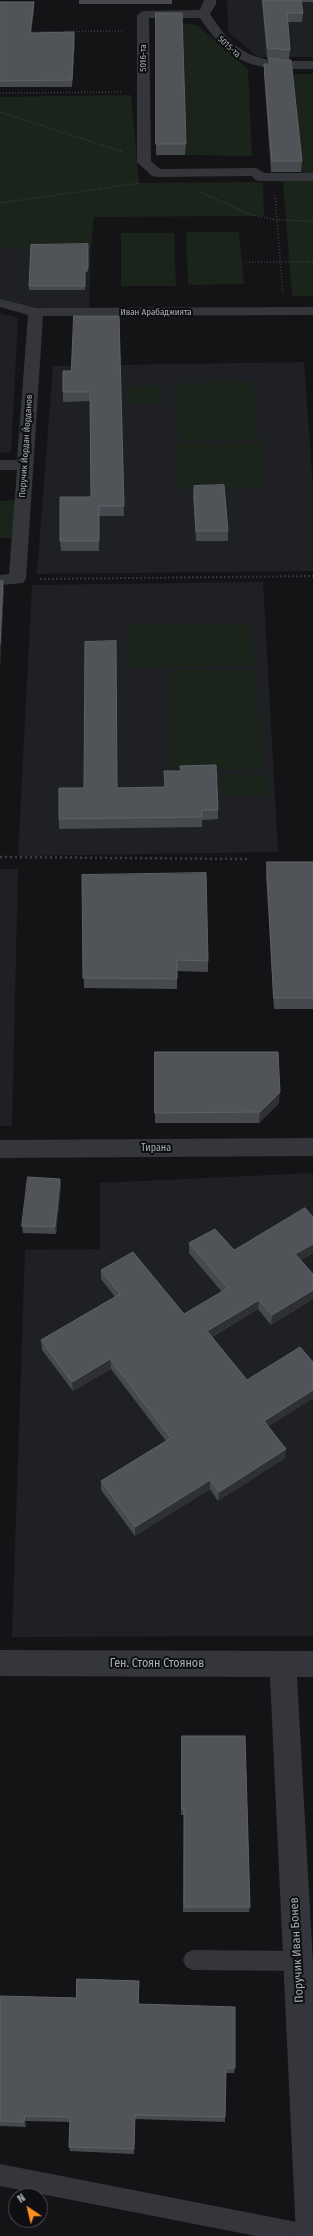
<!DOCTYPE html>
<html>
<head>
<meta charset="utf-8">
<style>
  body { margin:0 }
  #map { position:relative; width:313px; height:2236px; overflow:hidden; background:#141416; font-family:"Fira Sans Condensed",sans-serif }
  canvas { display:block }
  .north { position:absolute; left:8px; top:2188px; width:40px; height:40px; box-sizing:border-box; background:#0f0f11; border:1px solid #4b4e53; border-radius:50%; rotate:325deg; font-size:11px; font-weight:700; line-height:16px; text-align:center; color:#a4adb7 }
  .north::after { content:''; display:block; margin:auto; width:14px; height:18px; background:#ff9122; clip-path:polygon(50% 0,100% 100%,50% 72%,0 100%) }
</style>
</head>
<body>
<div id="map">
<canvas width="313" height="2236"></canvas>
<div class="north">N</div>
</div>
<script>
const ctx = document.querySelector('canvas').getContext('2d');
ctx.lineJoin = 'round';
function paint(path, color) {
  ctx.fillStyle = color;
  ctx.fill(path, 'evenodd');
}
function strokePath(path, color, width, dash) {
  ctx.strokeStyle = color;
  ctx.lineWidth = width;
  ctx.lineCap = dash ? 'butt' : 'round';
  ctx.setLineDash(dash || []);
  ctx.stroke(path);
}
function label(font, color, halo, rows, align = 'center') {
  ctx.font = font + ' "Fira Sans Condensed",sans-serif';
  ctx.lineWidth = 4;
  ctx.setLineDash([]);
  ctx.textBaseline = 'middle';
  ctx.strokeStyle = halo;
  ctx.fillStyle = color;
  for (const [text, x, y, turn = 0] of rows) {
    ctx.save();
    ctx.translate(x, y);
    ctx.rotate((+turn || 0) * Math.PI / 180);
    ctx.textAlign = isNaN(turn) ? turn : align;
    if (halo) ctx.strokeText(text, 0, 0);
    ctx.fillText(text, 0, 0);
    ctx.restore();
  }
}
paint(new Path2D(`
  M227 0H313V57H258L228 32Z
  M0 247H91L89 312H36L0 303Z
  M0 313 18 318 11 452 0 453Z
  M304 362 313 487V571L37 574 53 366Z
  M263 582 278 852 18 856 32 585Z
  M0 869H18L12 1126H0Z
  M313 1173V1636L12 1637 25 1250 100 1249V1183Z`), '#1f2023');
paint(new Path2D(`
  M182 23 197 25 248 69 252 156 185 155Z
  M291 74H313V173H301Z
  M131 95 139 183 263 182 264 216 94 217 91 247H0V97Z
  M283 181H313V296H292Z
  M186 232H239L244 284 188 285Z
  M121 233H174L176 286H121Z
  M252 382 257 440 179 441 177 383Z
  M129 386H161L162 403H129Z
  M178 443H218L220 489H178Z
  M221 443H262L264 488H223Z
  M22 500 20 538H0V501Z
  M251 624 254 666 129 667V625Z
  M171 669 256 670 262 769 171 770Z
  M222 775 268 776V796H222Z`), '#1b241b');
strokePath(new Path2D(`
  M28 32 123 31
  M0 93 123 92
  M0 112 123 152
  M200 192 249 214 277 220 313 221
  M275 195 283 294
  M0 203 140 183
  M246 262H313`), '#3a3e42', 1.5, [1, 2]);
strokePath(new Path2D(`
  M40 579 313 576`), '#3a3e42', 2, [1.5, 2.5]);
strokePath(new Path2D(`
  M0 857 247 859`), '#3a3e42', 2.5, [2, 3]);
paint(new Path2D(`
  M193 1950 298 1951 305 1954 308 1961 305 1968 298 1971 193 1970 186 1967 183 1960 186 1953Z
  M0 2164 312 2225 313 2236H256L0 2186Z`), '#34363b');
paint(new Path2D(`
  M204 0H216V4L210 14C241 62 259 61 313 61V69C255 69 234 69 200 18H149L151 161 160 169 256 168 264 173H313V181H260L255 180 252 176 157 177 152 176 137 162V15L143 11 200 10Z
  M0 299 36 308 313 307V315L43 316 26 579 23 583 0 585V575L9 574 17 470H0V460H17L28 315 0 307Z
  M313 1138V1156L0 1158V1140Z
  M0 1650 313 1651V1677H297L313 1963V2236H296L270 1677 0 1676Z`), '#34363b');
paint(new Path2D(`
  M79 0H172V4H79Z
  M262 0H313V2H301L303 13 302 22H288L290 50 289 59 267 58Z
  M0 2H34V9L31 33 75 39 72 87H0Z
  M156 13 186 144 185 155H156Z
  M269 58 302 161 301 172H271L264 74V64H269Z
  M88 244V272H85V290H29V286Z
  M119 316 124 516H99V551H61L60 541 91 497 90 401 63 402V392L71 371Z
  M194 486 228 531V541H196L193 496Z
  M180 766 218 810V819L202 820V827L59 829V819L117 788 165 787 164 771H180Z
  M267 862H313V1009H274L266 874Z
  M82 875 208 961V972L177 971V989L84 988Z
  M155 1052 279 1103 259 1123H155Z
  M60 1179 61 1186 56 1234 23 1233 22 1226Z
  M189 1243 234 1250 313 1253 301 1260 313 1274V1299L271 1325 258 1309 212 1337 247 1380 313 1398 268 1426 285 1458 218 1501 210 1489 135 1536 101 1490V1481L166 1441 111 1369 73 1391 42 1350 41 1340 115 1297 101 1279V1270L184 1314 222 1292 189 1253Z
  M182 1736 250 1907 249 1912H183L184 1815H181Z
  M139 1981V2004L235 2068 234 2073H226L225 2117V2122L135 2119 134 2154 70 2151 69 2147 70 2122 26 2121V2127L0 2126V1996L76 1998Z`), '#46494e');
paint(new Path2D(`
  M34 2V9L30 39V33Z
  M74 32 75 39 72 87V80Z
  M3 581 4 592 0 671V643Z
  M280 1092 279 1103 259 1123 260 1112Z
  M60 1179 61 1186 56 1234 55 1227Z
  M313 1244V1253L294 1264 295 1254Z
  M313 1290V1299L271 1325 272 1315Z
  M259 1300 258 1309 206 1340 207 1331Z
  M110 1359 111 1369 73 1391 72 1382Z
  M313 1390V1398L263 1430 264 1421Z
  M286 1449 285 1458 218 1501 219 1492Z
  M210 1480V1489L135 1536V1527Z
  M25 2116 26 2121V2127L24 2122Z`), '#2e3033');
const building = new Path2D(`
  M263 0H301L303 13H287L290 50 268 48Z
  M0 2H34L30 33 74 32 72 80 0 81Z
  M156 13H182L186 144H156Z
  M269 58 291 60 302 161H272L264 64H269Z
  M88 244V268H85V286H29L31 245Z
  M74 316H119L124 506H99V541H60V497H91L90 392H63V371H71Z
  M224 485 228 531H196L194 486Z
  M0 581H3L0 643Z
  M116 641 117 788 165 787 164 771H181L180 766 216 765 218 810H202V817L59 819V788H84L85 642Z
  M267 862H313V998H274Z
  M206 873 208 961 177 960V979L83 978 82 875Z
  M155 1052H278L280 1092 260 1112 155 1113Z
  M28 1177 60 1179 55 1227 22 1226Z
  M305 1208 313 1217V1244L295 1254 313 1274V1290L272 1315 259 1300 207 1331 247 1380 300 1347 313 1362V1390L264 1421 286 1449 219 1492 210 1480 135 1527 101 1481 171 1438 110 1359 72 1382 41 1340 120 1294 101 1270 133 1252 184 1314 228 1288 189 1243 215 1229 234 1250Z
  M182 1736H245L250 1907H184V1809H182Z
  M77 1979 139 1981 138 2004 235 2007V2068H226L225 2117 135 2115 134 2149 69 2147 70 2117 25 2116 24 2122 0 2121V1996L76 1998Z`);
paint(building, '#505459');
strokePath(building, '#5d6268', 1);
label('9px', '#a4adb7', '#0f0f11', [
  ["5015-та",229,47,42],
  ["5016-та",143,58,-90],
  ["Иван Арабаджията",156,312],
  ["Поручик Йордан Йорданов",26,446,-86]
]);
label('10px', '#a4adb7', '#0f0f11', [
  ["Тирана",156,1148]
]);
label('12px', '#a4adb7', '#0f0f11', [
  ["Ген. Стоян Стоянов",157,1664],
  ["Поручик Иван Бонев",297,1950,-93]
]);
</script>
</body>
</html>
